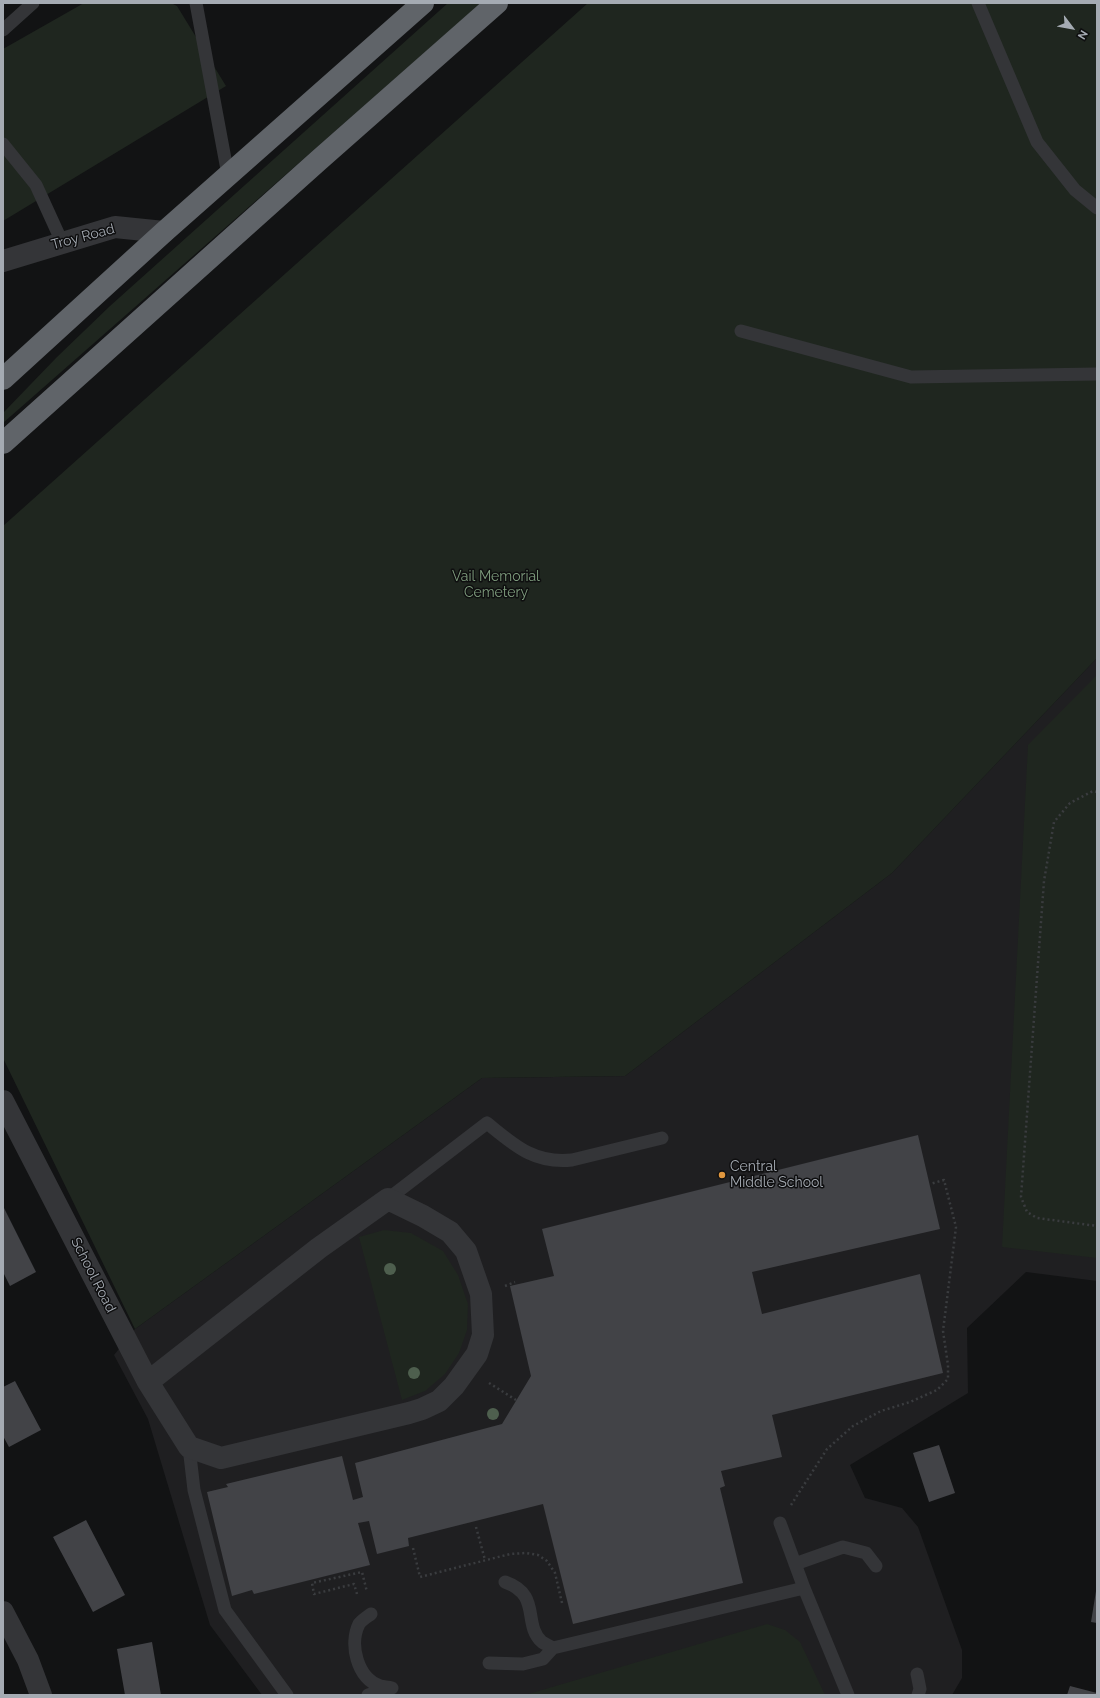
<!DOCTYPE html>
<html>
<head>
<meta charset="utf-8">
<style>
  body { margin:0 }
  #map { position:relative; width:1100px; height:1698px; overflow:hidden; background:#121314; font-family:Raleway,sans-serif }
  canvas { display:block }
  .frame { position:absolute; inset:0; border:4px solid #a5abb3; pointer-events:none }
  .north { position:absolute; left:1052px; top:8px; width:40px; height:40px; -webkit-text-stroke:3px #0e0e0f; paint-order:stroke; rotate:122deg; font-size:11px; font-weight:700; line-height:16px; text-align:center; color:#a5abb3 }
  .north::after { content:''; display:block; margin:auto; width:14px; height:18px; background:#a5abb3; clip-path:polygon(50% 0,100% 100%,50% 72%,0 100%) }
</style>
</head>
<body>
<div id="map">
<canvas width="1100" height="1698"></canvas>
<div class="frame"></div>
<div class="north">N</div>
</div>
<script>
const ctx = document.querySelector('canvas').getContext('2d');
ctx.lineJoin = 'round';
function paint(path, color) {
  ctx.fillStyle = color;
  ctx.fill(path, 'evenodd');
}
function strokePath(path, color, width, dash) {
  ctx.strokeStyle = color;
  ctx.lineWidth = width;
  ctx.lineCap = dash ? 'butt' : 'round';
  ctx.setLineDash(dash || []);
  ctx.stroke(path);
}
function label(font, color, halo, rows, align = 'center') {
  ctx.font = font + ' Raleway,sans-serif';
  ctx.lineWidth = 3;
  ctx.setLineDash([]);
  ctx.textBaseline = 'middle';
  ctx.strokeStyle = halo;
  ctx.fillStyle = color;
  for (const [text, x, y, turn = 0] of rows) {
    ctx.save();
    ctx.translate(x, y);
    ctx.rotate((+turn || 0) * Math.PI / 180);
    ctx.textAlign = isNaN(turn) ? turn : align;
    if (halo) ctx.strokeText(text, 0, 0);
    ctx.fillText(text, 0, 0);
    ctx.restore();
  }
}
paint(new Path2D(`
  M1097 658V1281L1026 1272 967 1328 968 1393 850 1465 865 1498 902 1508 918 1527 962 1650V1678L952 1695H262L210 1625 148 1419 114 1355 135 1329 482 1078 625 1076 892 873Z`), '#1f1f21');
paint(new Path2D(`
  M84 3H171L177 6 226 86 3 221V49Z
  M448 3H481L3 423V413L57 357 110 306Z
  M588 3H1097V658L892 873 625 1076 482 1078 135 1329 3 1058V526Z
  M1097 675V1258L1002 1247 1028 745Z
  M384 1230 411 1233 443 1251 458 1275 468 1304 467 1330 459 1353 445 1374 425 1391 402 1400 359 1237Z
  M767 1624 785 1630 800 1642 825 1695H525Z`), '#1f261f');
paint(new Path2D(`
  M918 1135 940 1229 752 1272 762 1314 920 1274 943 1373 772 1415 782 1457 721 1471 725 1486 720 1488 743 1583 573 1624 543 1504 408 1538 409 1546 377 1554 369 1521 358 1523 370 1565 254 1594 252 1590 232 1596 207 1492 228 1487 226 1484 342 1456 353 1500 363 1497 355 1463 502 1424 531 1376 510 1286 554 1276 542 1229Z
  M3 1206 36 1272 10 1286 3 1272Z
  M15 1381 41 1430 9 1447 3 1436V1387Z
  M939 1445 955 1493 929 1502 913 1453Z
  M86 1520 125 1595 93 1612 53 1537Z
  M1096 1591H1097V1623L1091 1622Z
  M152 1642 161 1695H125L117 1649Z
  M1070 1686 1097 1693V1695H1067Z`), '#424347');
strokePath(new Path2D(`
  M1097 792 1093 791 1070 803 1054 822 1044 881 1021 1197 1027 1212 1037 1218 1097 1226
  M505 1286 515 1282
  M489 1383 516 1400
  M791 1505 827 1449 853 1426 881 1411 910 1402 937 1390 948 1379V1365L943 1331 956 1227 944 1180 930 1184
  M476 1527 485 1560
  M413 1548 420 1577 510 1554 526 1553 538 1555 547 1561 555 1573 562 1603
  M357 1594 354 1584 314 1594 312 1583 362 1572 367 1592`), '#3a3c3f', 2.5, [2, 3]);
strokePath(new Path2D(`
  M196 3 228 175
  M978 3 1037 142 1075 190 1097 208
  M3 30 33 3
  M3 144 36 185 62 242
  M741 331 911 377 1097 374
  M388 1199 487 1123C514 1145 534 1164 572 1160L662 1138
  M189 1447 194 1490 225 1610 287 1695
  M780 1523 804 1588 848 1695
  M795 1564 843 1547 866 1553 876 1566
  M505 1582C542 1595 522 1624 542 1642 545 1644 550 1646 553 1648
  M371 1614C367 1617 362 1620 359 1624 349 1644 357 1678 380 1686 383 1687 388 1687 392 1688
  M489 1663 523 1664 543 1659 553 1648 804 1588
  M917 1674 920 1689 918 1695
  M368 1695 391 1688`), '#343538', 13);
strokePath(new Path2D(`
  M3 261 115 227 164 232
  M3 1101 148 1382 189 1447 221 1458 409 1413 422 1409 439 1401 454 1386 477 1354 483 1335 481 1294 466 1251 450 1232 423 1216 388 1199 319 1248 148 1382
  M3 1612 28 1660 41 1695`), '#343538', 22);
strokePath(new Path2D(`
  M3 379 164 232 423 3
  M3 443 319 160 497 3`), '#606469', 22);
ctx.fillStyle = '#4e5f4e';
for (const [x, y] of [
  [390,1269],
  [414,1373],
  [493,1414]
]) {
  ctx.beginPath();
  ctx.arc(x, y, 6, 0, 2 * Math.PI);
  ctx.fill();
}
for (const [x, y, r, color] of [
  [722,1175,4,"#e1973e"]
]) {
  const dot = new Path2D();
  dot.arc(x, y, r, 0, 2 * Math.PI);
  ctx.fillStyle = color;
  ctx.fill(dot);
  strokePath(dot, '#0e0e0f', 1.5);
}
label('14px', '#a5abb3', '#0e0e0f', [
  ["Troy Road",83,237,-15],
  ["School Road",93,1275,63]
]);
label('14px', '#7f9d7e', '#0e0e0f', [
  ["Vail Memorial",496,577],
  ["Cemetery",496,593]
]);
label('14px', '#a5abb3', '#0e0e0f', [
  ["Central",730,1167],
  ["Middle School",730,1183]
], 'left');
</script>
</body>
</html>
